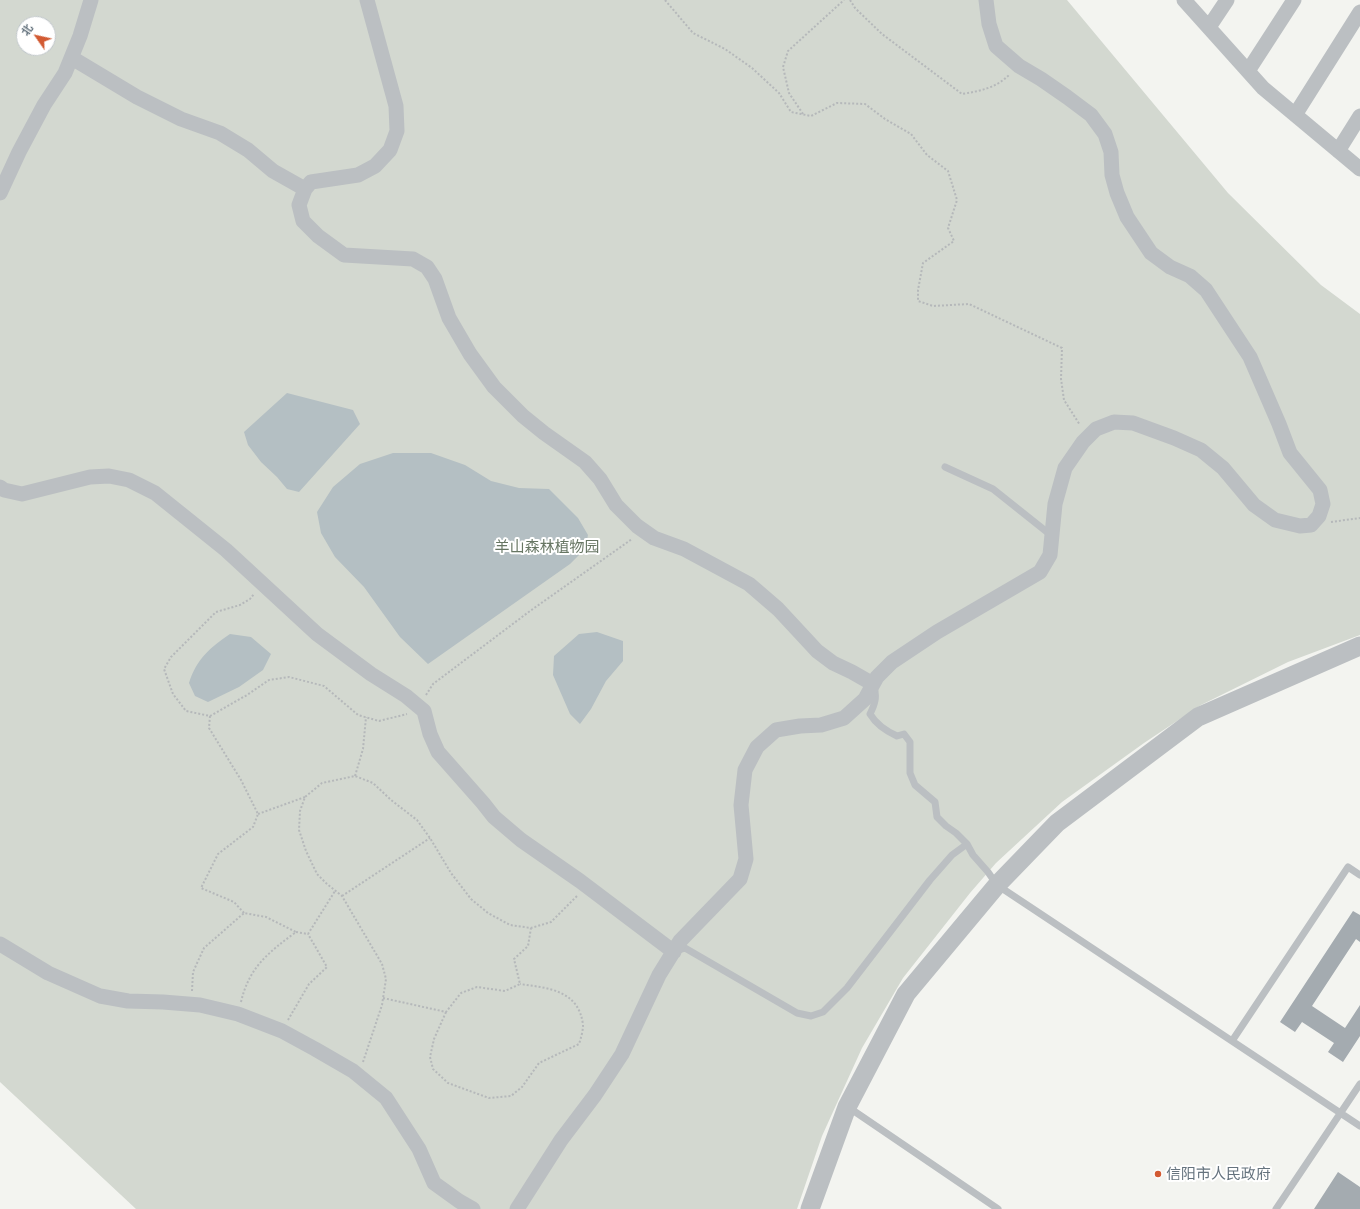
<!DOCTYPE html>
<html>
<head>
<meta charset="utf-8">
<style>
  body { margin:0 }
  #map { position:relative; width:1360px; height:1209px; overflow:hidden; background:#f3f4f0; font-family:"Exo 2","Noto Sans SC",sans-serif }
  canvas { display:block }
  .north { position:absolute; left:16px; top:16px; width:40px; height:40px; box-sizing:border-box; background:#fff; border:1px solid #c1c7cb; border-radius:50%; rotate:304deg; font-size:11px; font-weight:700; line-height:16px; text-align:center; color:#65737e }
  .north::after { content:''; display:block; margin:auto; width:14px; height:18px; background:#d25a32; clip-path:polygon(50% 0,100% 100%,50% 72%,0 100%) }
</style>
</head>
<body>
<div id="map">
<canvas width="1360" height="1209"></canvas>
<div class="north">北</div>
</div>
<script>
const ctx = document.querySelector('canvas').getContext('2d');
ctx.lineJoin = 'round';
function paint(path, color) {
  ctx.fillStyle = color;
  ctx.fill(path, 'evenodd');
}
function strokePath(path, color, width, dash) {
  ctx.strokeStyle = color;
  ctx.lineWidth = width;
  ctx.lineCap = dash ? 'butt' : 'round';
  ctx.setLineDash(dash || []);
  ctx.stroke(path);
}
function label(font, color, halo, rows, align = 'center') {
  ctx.font = font + ' "Exo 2","Noto Sans SC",sans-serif';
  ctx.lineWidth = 4;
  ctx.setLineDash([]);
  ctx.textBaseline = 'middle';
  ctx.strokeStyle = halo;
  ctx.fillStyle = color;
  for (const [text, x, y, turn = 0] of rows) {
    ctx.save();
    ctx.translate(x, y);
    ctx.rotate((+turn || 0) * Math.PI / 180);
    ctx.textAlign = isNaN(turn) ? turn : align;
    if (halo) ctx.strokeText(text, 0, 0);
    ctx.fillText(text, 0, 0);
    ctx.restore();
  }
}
paint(new Path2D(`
  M0 0H1067L1228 193 1321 285 1360 314V635L1288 662 1201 705 1144 743 1062 802 996 863 970 893 903 978 862 1048 822 1136 797 1209H136L0 1082ZM24 24H48V48H24Z`), '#d3d8d0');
paint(new Path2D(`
  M287 393 353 410 360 424 299 492 287 489 277 477 261 462 248 445 244 432Z
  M393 453H431L465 465 491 481 519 488 549 489 578 518 588 535 585 549 570 564 428 664 400 637 364 587 335 557 321 533 317 512 333 487 360 464Z
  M597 632 623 641V661L606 681 591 709 580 724 570 714 553 675 554 656 579 634Z
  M230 634 251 637 271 654 263 670 239 687 208 702 195 696 189 683C197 658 210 648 230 634Z`), '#b4bfc3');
paint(new Path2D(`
  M1353 911 1360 915V942L1356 939 1312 1006 1345 1028 1360 1005V1036L1343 1062 1328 1052 1334 1043 1302 1022 1295 1032 1280 1022Z
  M1338 1172 1360 1187V1209H1314Z`), '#a4abb0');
strokePath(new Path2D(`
  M665 0 693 33 725 49 752 68 779 93 791 112 811 116 837 103 865 104 885 119 911 134 927 155 948 171 957 200 948 228 954 241 923 263 918 290V301L933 306 969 304 1062 348 1061 379 1064 400 1080 425
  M850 0 855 8 882 34 962 94C980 91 996 88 1009 75
  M803 114 789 93 783 67 788 51 844 0
  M1331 522 1360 518
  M426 695 433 684 530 611 632 539
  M210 716 247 695 269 680 289 677 324 686 358 715 379 721 407 714
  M355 776 363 749 366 717
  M258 814 305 797
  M342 896 430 838
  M244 913 234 902 201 888 218 854 253 827 258 814 241 780 209 728 210 716 186 711 173 694 164 669 171 657 216 612 240 605 250 599 254 594
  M296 932 308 934 335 891
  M192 991 193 972 204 948 244 913 266 917 296 932C269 952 249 967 241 1002
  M383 998 446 1012 461 993 477 987 505 991 520 984 514 959 528 946 531 928
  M446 1012 434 1039 430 1057 433 1069 448 1083 489 1098 511 1096 522 1087 539 1063 579 1044C581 1038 583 1031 583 1025 579 990 548 988 520 984
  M288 1020 309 984 327 967 308 934
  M363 1062 382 1005 386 979 382 964 342 896 327 884 317 874 306 851 299 830 300 811 305 797 322 783 355 776 373 783 391 800 417 820 430 838 451 873 471 899 488 913 510 925 531 928 551 922 578 895`), '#b5b8ba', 2, [2, 2]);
strokePath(new Path2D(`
  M945 467 993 489 1052 536
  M874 687C877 697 875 704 870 714 876 724 886 731 897 736L904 734 910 742V773L915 785 935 802 937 817 946 826 956 833 967 844 973 855 988 872 997 885 1360 1126
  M676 951 685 948 797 1013 811 1016 823 1012 847 988 930 880 952 855 967 844
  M1232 1041 1348 867 1360 875
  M848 1107 998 1209
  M1276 1209 1360 1084`), '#bbbfc2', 7);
strokePath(new Path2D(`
  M367 0 396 106 397 131 390 150 375 166 358 175 311 182 305 189 299 205 303 221 318 236 344 255 413 259 427 267 435 279 449 318 470 354 494 387 523 416 544 433 585 462 600 479 616 505 637 526 654 538 684 549 749 584 778 609 817 651 833 663 852 672 873 684
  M1184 0 1263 88 1360 169
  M1209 27 1227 0
  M72 58 137 97 181 119 220 133 248 150 273 171 305 189
  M1248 71 1294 0
  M1295 115 1360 12
  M1338 151 1360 116
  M0 193 19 152 44 105 65 73 80 36 91 0
  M0 487 4 490 22 494 90 477 109 476 129 480 155 493 226 550 317 634 371 674 406 696 424 711 430 734 438 752 483 803 494 817 521 840 580 881 674 952
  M0 944 48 973 100 996 128 1001 163 1002 200 1005 238 1014 282 1031 315 1049 353 1071 386 1098 419 1149 434 1183 459 1201 473 1209
  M517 1209 561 1140 595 1095 622 1054 659 975 680 941 740 879 746 859 741 805 745 770 757 747 776 730 800 726 821 725 844 718 865 699 877 677 892 662 937 632 1040 572 1050 555 1055 504 1065 468 1083 442 1096 429 1114 422 1133 423 1174 438 1201 450 1223 468 1254 505 1275 520 1300 526 1311 525 1319 516 1323 504 1320 490 1290 453 1279 424 1250 357 1206 290 1190 276 1170 267 1151 253 1127 217 1117 193 1112 175 1111 152 1105 134 1091 115 1067 97 1041 79 1019 66 996 46 989 24 986 0`), '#bbbfc2', 15);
strokePath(new Path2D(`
  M810 1209 847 1107 906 994 997 885 1057 823 1198 717 1360 646`), '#bbbfc2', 19);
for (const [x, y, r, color] of [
  [1158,1174,4,"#d25a32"]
]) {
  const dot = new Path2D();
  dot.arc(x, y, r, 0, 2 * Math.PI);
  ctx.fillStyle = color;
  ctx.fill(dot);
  strokePath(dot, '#fff', 1.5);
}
label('15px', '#677663', '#fff', [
  ["羊山森林植物园",547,547]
]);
label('15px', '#65737e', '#fff', [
  ["信阳市人民政府",1166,1174]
], 'left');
</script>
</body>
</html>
